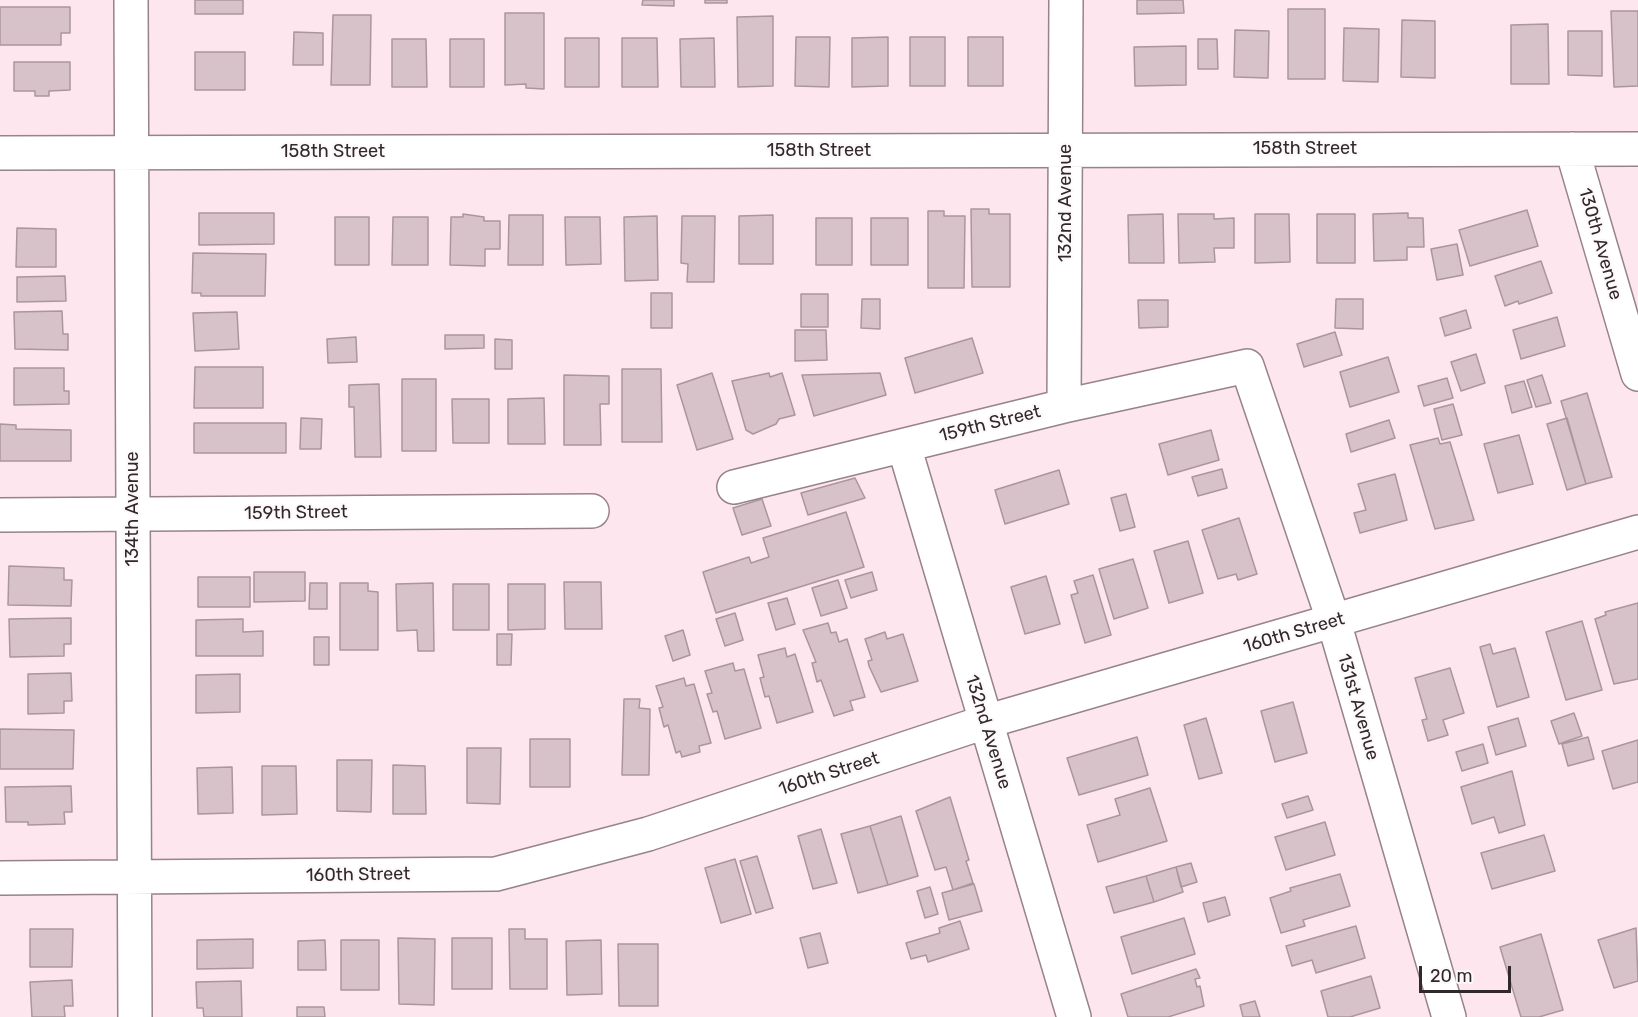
<!DOCTYPE html>
<html>
<head>
<meta charset="utf-8">
<style>
  body { margin:0 }
  #map { position:relative; width:1638px; height:1017px; overflow:hidden; background:#fde6ee; font-family:Rubik,sans-serif }
  canvas { display:block }
  .scale { position:absolute; left:1419px; top:966px; width:92px; height:27px; box-sizing:border-box; border:3px solid #31282b; border-top:0; padding-left:8px; font-size:18px; line-height:21px; white-space:nowrap; color:#31282b; -webkit-text-stroke:4px #fdf9fa; paint-order:stroke }
</style>
</head>
<body>
<div id="map">
<canvas width="1638" height="1017"></canvas>
<div class="scale">20 m</div>
</div>
<script>
const ctx = document.querySelector('canvas').getContext('2d');
ctx.lineJoin = 'round';
function paint(path, color) {
  ctx.fillStyle = color;
  ctx.fill(path, 'evenodd');
}
function strokePath(path, color, width, dash) {
  ctx.strokeStyle = color;
  ctx.lineWidth = width;
  ctx.lineCap = dash ? 'butt' : 'round';
  ctx.setLineDash(dash || []);
  ctx.stroke(path);
}
function label(font, color, halo, rows, align = 'center') {
  ctx.font = font + ' Rubik,sans-serif';
  ctx.lineWidth = 4.5;
  ctx.setLineDash([]);
  ctx.textBaseline = 'middle';
  ctx.strokeStyle = halo;
  ctx.fillStyle = color;
  for (const [text, x, y, turn = 0] of rows) {
    ctx.save();
    ctx.translate(x, y);
    ctx.rotate((+turn || 0) * Math.PI / 180);
    ctx.textAlign = isNaN(turn) ? turn : align;
    if (halo) ctx.strokeText(text, 0, 0);
    ctx.fillText(text, 0, 0);
    ctx.restore();
  }
}
const building = new Path2D(`
  M195 0H243V14H195Z
  M643 0H674V6L642 5Z
  M705 0H727V3H705Z
  M1137 0H1183L1184 13 1137 14Z
  M0 7H70V33H61V45H0Z
  M1288 9H1325V79H1288Z
  M1611 11H1638V86L1614 87Z
  M505 13H544V89L526 88V84L505 85Z
  M333 15H371L370 85H331Z
  M773 16V86L738 87 737 17Z
  M1402 20 1435 21V78L1401 77Z
  M1548 24 1549 84H1511V25Z
  M1344 28 1379 29 1378 82 1343 81Z
  M1235 30 1269 31 1268 78 1234 77Z
  M1568 31H1602V76L1568 75Z
  M294 32 323 33V65H293Z
  M796 37H830L829 87 795 86Z
  M888 37V86L852 87V38Z
  M910 37H945V86H910Z
  M968 37H1003V86H968Z
  M565 38H599V87H565Z
  M622 38H657L658 87H622Z
  M714 38 715 87H681L680 39Z
  M392 39H426L427 87H392Z
  M450 39H484V87H450Z
  M1198 39H1217L1218 69H1198Z
  M1186 46V85L1135 86 1134 47Z
  M195 52H245V90H195Z
  M14 62H70V90L49 91V96H35V91H14Z
  M971 209H989V214H1010V287H972Z
  M1527 210 1538 246 1470 266 1459 230Z
  M928 211H944V216H965L964 288H928Z
  M199 213H274V244L199 245Z
  M1408 213V218H1423L1424 247H1407V260L1374 261 1373 214Z
  M463 214 484 217V221H500V249H485V266L450 265 451 217H463Z
  M1163 214 1164 263H1129L1128 215Z
  M1178 214H1214V219L1234 218V248H1214L1215 262 1179 263Z
  M1255 214H1289L1290 262 1255 263Z
  M1317 214H1355V263H1317Z
  M509 215H543V265H508Z
  M773 215V264H739V216Z
  M657 216 658 280 625 281 624 217Z
  M682 216H715L714 282H687L688 264 681 263Z
  M335 217H369V265H335Z
  M393 217H428V265H392Z
  M565 217H600L601 264 566 265Z
  M816 218H852V265H816Z
  M871 218H908V265H871Z
  M17 228 56 229V267H16Z
  M1457 244 1463 275 1437 280 1431 249Z
  M193 253 266 254 265 296H201V293H192Z
  M1541 261 1552 293 1519 304 1518 301 1505 306 1495 276Z
  M65 276 66 301 17 302V277Z
  M651 293H672V328H651Z
  M801 294H828V327H801Z
  M862 299H880V329L861 328Z
  M1336 299H1363V329L1335 328Z
  M1138 300H1168V327L1139 328Z
  M1466 310 1471 328 1445 336 1440 318Z
  M62 311 63 334H68V350L15 349 14 312Z
  M237 312 239 349 195 351 193 313Z
  M1557 317 1565 346 1521 359 1513 330Z
  M795 330H826L827 360 795 361Z
  M1335 332 1342 355 1304 367 1297 344Z
  M445 335H484V348L445 349Z
  M356 337 357 362 328 363 327 339Z
  M972 338 983 373 915 393 905 358Z
  M495 339 512 340V369H495Z
  M1476 354 1485 383 1461 391 1451 362Z
  M1388 357 1399 392 1350 407 1340 372Z
  M195 367H263V408H194Z
  M14 368H64V391H69V404L14 405Z
  M622 369H661L662 442H622Z
  M712 373 733 439 697 450 677 385Z
  M769 373 770 377 782 373 795 415 779 419 776 424 753 434 746 430 732 381Z
  M880 373 886 395 814 416 802 375Z
  M564 375 609 376V404H600L601 445H564Z
  M1542 375 1551 403 1536 407 1527 380Z
  M1447 378 1453 398 1424 406 1418 386Z
  M402 379H436V451H402Z
  M1524 381 1532 407 1512 413 1505 386Z
  M379 384 381 457H355L354 407H349V385Z
  M1587 393 1612 477 1586 484 1561 401Z
  M544 398 545 444H508V399Z
  M452 399H489V443H453Z
  M1453 404 1462 435 1442 440 1434 409Z
  M301 418 322 419 321 449H300Z
  M1567 418 1586 484 1567 490 1547 424Z
  M1389 420 1395 438 1351 452 1346 434Z
  M194 423H286V453H194Z
  M0 424 16 425V429L71 430V461H0Z
  M1211 430 1219 460 1168 475 1159 444Z
  M1519 435 1533 484 1498 493 1484 444Z
  M1438 438 1440 444 1450 442 1474 520 1435 529 1410 445Z
  M1222 469 1227 488 1198 496 1192 477Z
  M1059 470 1069 504 1005 524 995 490Z
  M1395 474 1407 520 1360 533 1354 513 1366 510 1358 484Z
  M855 478 865 498 808 515 801 493Z
  M1126 494 1135 527 1120 531 1111 498Z
  M762 499 771 526 742 535 733 508Z
  M846 512 864 567 716 613 703 572 749 557 751 563 769 557 763 538Z
  M1239 518 1257 574 1238 580 1236 574 1218 579 1202 530Z
  M1188 541 1203 593 1169 603 1154 551Z
  M1133 559 1148 608 1114 619 1099 569Z
  M9 566 64 568V580H72L71 606 8 605Z
  M254 572H305V601L254 602Z
  M872 572 877 590 851 598 845 580Z
  M1093 575 1111 635 1085 643 1071 595 1078 593 1074 581Z
  M1046 576 1060 624 1025 634 1011 587Z
  M198 577H250V607H198Z
  M838 580 847 608 821 616 812 588Z
  M564 582H601L602 629H565Z
  M310 583H327V609H309Z
  M340 583H368V591L378 592V650H340Z
  M433 583 434 651H418L417 630 397 631 396 584Z
  M453 584H489V630H453Z
  M508 584H545V629L508 630Z
  M787 598 795 624 776 630 768 603Z
  M1638 603V679L1614 684 1595 619 1606 615 1605 612Z
  M735 613 743 640 725 646 716 619Z
  M71 618V644H64V656L10 657 9 619Z
  M243 619V632L263 631V656H196V620Z
  M1582 621 1602 690 1566 700 1546 632Z
  M828 623 831 633 836 632 839 642 847 639 865 697 850 701 853 710 834 716 821 680 817 682 812 663 816 662 803 630Z
  M683 630 690 655 673 661 665 636Z
  M885 632 887 639 903 634 918 681 881 692 869 666 868 661 872 660 865 639Z
  M497 634H512L511 665H497Z
  M314 637H329V665H314Z
  M1490 644 1493 654 1515 648 1529 697 1497 707 1480 647Z
  M785 648 787 657 795 654 813 712 777 723 769 696 765 697 760 678 764 677 758 655Z
  M733 663 735 671 744 669 761 728 725 739 717 711 713 712 707 694 712 693 705 671Z
  M1450 668 1464 713 1443 720 1448 735 1428 741 1422 720 1427 719 1415 678Z
  M71 673 72 701H64V713L28 714V674Z
  M240 674V712L196 713V675Z
  M684 678 686 686 694 684 711 743 699 746 700 752 682 757 680 751 676 753 668 725 664 727 659 708 663 707 656 686Z
  M624 699H640L639 708 650 709 649 775H622Z
  M1293 702 1307 753 1275 762 1261 711Z
  M1574 713 1582 736 1559 744 1551 721Z
  M1206 718 1222 773 1199 779 1184 725Z
  M1518 718 1526 746 1496 755 1488 727Z
  M0 729 74 730 73 769H0Z
  M1137 737 1148 775 1079 795 1067 758Z
  M1588 737 1594 759 1568 766 1562 744Z
  M530 739H570V787H530Z
  M1638 740V782L1613 789 1602 751Z
  M1483 744 1488 763 1462 771 1456 752Z
  M467 748H501L500 804 467 803Z
  M337 760H372L371 812 337 811Z
  M393 765 425 766 426 814H393Z
  M262 766H296L297 814 262 815Z
  M232 767 233 813 198 814 197 768Z
  M1512 771 1525 825 1499 833 1494 817 1472 824 1461 787Z
  M71 786 72 812H64L65 824 28 825V822H6L5 787Z
  M1150 788 1167 841 1098 862 1087 825 1120 815 1115 799Z
  M1308 796 1313 810 1287 818 1282 804Z
  M950 797 969 860 966 861 973 883 953 890 946 867 935 870 916 811Z
  M901 816 918 876 888 885 870 826Z
  M1325 822 1335 855 1286 870 1275 837Z
  M870 826 888 885 858 893 841 834Z
  M821 829 837 883 813 889 798 836Z
  M1544 835 1555 871 1492 889 1481 853Z
  M757 856 773 908 756 913 740 861Z
  M735 859 751 914 721 923 705 868Z
  M1191 863 1197 882 1181 887 1176 867Z
  M1176 867 1183 892 1154 902 1146 876Z
  M1340 874 1350 906 1303 920 1305 926 1281 933 1270 898 1291 891 1290 888Z
  M1146 876 1154 902 1114 913 1106 887Z
  M974 884 982 911 949 920 942 893Z
  M930 887 938 914 925 918 917 891Z
  M1225 897 1230 915 1208 922 1203 903Z
  M1184 918 1195 954 1132 974 1121 937Z
  M960 921 969 949 928 962 926 955 911 959 906 943 940 933 939 928Z
  M1356 926 1365 958 1316 973 1312 960 1292 966 1286 946Z
  M1636 928 1638 981 1614 988 1598 940Z
  M30 929H73L72 967H30Z
  M509 929H525V939H547V989H510Z
  M820 933 828 963 808 968 800 938Z
  M1541 934 1563 1010 1539 1017H1521L1500 947Z
  M398 938 435 939 434 1005 399 1004Z
  M452 938H492V989H452Z
  M253 939V968L197 969V940Z
  M325 940 326 970H298V941Z
  M341 940H379V990H341Z
  M601 940 602 994 567 995 566 941Z
  M618 944H658V1006H619Z
  M1196 969 1200 978 1195 979 1197 987 1200 986 1204 1006 1168 1017H1128L1121 994Z
  M1371 976 1380 1008 1350 1017H1328L1321 991Z
  M72 980 73 1006H64L65 1017H32L30 982Z
  M241 981 242 1017H204L203 1008H197L196 982Z
  M1255 1001 1260 1017H1243L1240 1005Z
  M297 1007H324L325 1017H297Z`);
paint(building, '#d8c2c9');
strokePath(building, '#ab969d', 1.5);
const minor = new Path2D(`
  M131 0 135 1017
  M1572 149 1638 374
  M0 153 1638 149
  M1064 406 1066 0
  M904 446 1074 1017
  M734 487 1064 406 1247 366 1334 622 1449 1017
  M0 515 592 511
  M0 878 496 874 648 834 985 722 1638 532`);
strokePath(minor, '#97838a', 36);
strokePath(minor, '#fff', 33);
label('18px', '#31282b', '#fdf9fa', [
  ["158th Street",1305,149],
  ["158th Street",819,151],
  ["158th Street",333,152],
  ["132nd Avenue",1066,203,-90],
  ["130th Avenue",1600,244,74],
  ["159th Street",990,424,-14],
  ["134th Avenue",133,509,-90],
  ["159th Street",296,513,-1],
  ["160th Street",1294,633,-16],
  ["131st Avenue",1358,707,74],
  ["132nd Avenue",988,732,73],
  ["160th Street",829,774,-18],
  ["160th Street",358,875,-1]
]);
</script>
</body>
</html>
